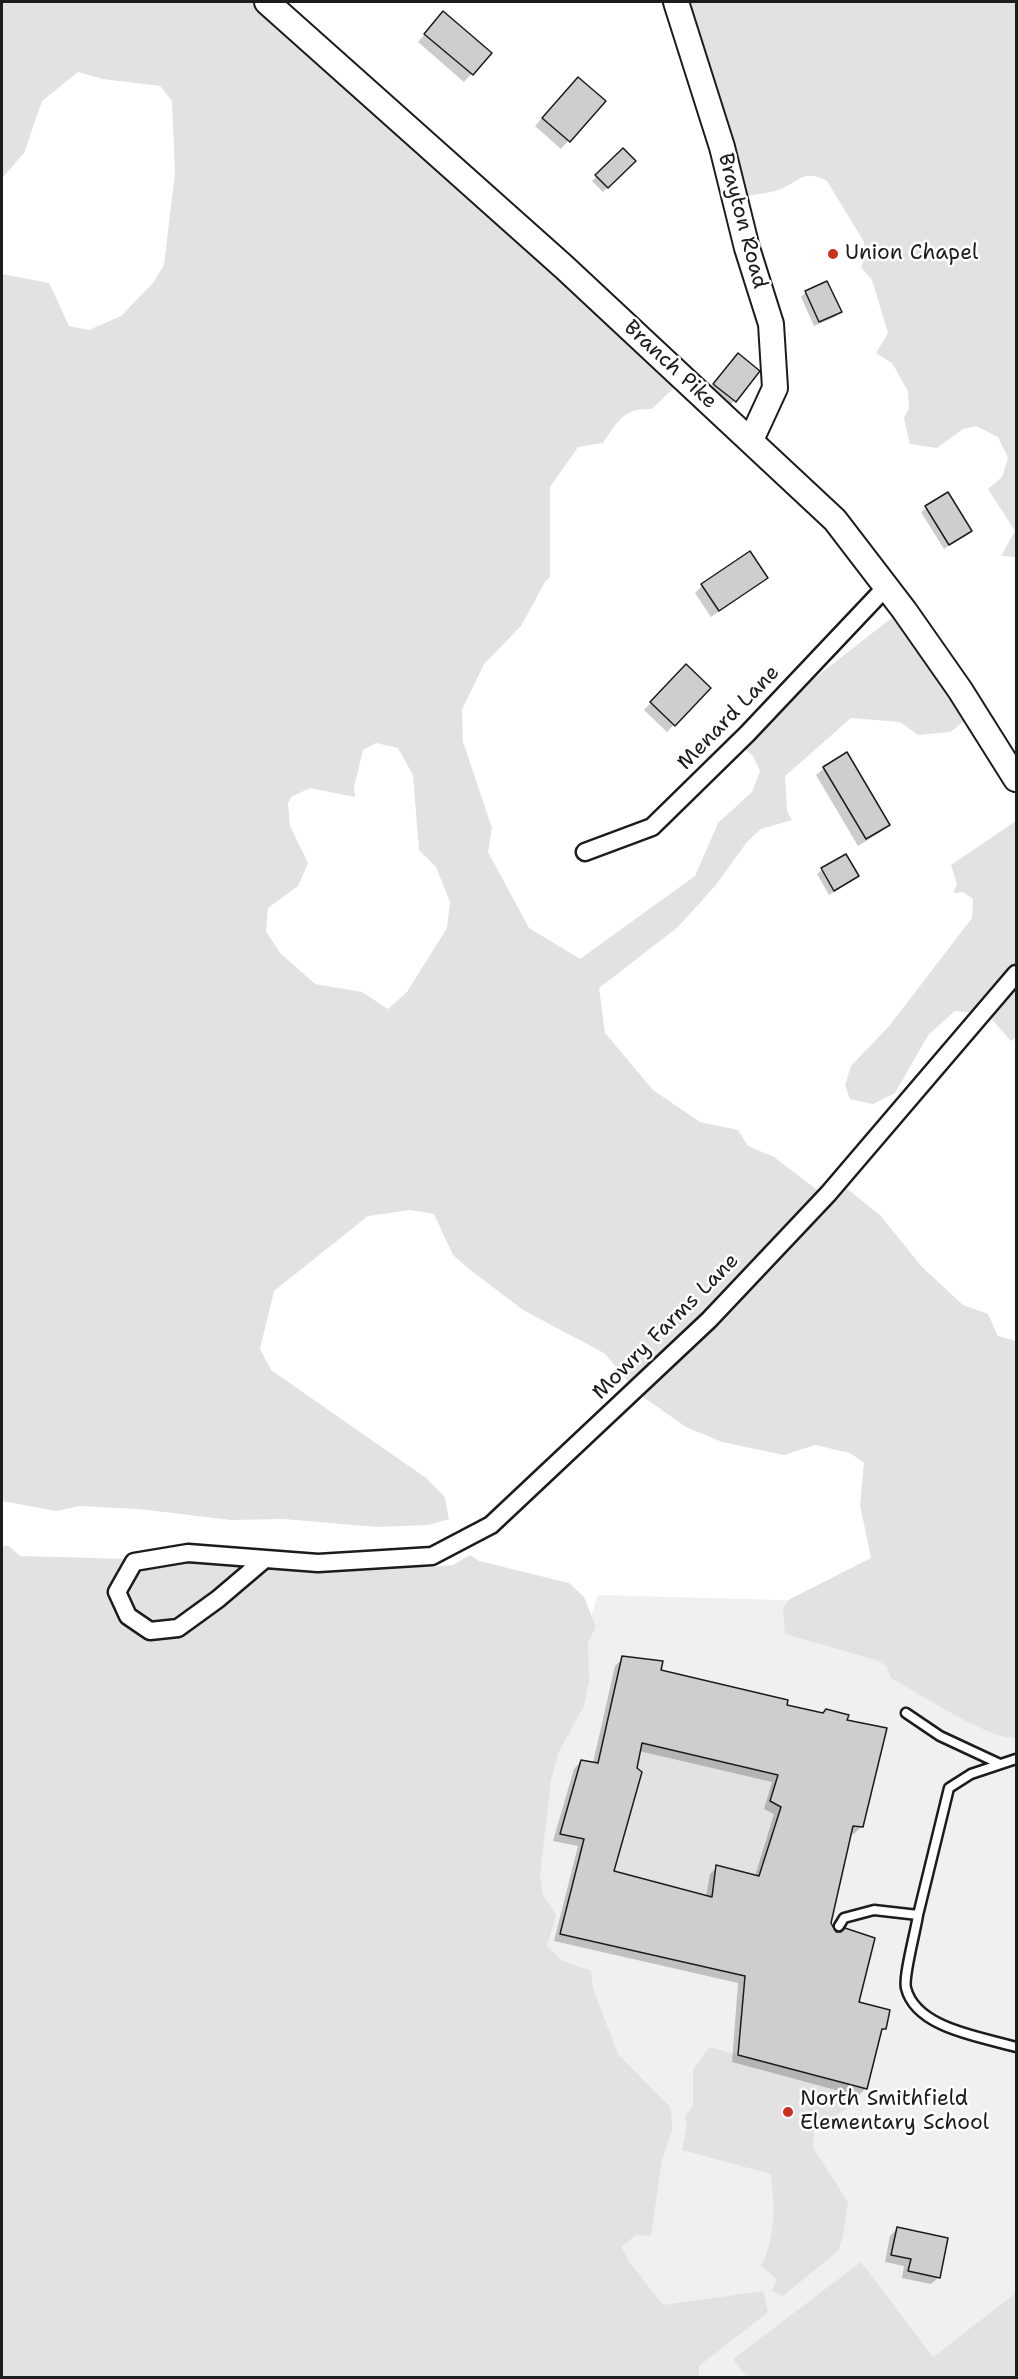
<!DOCTYPE html>
<html>
<head>
<meta charset="utf-8">
<style>
  body { margin:0 }
  #map { position:relative; width:1018px; height:2379px; overflow:hidden; background:#fff; font-family:"Shantell Sans",sans-serif }
  canvas { display:block }
  .frame { position:absolute; inset:0; border:3px solid #1c1c1c; pointer-events:none }
</style>
</head>
<body>
<div id="map">
<canvas width="1018" height="2379"></canvas>
<div class="frame"></div>
</div>
<script>
const ctx = document.querySelector('canvas').getContext('2d');
ctx.lineJoin = 'round';
function paint(path, color) {
  ctx.fillStyle = color;
  ctx.fill(path, 'evenodd');
}
function strokePath(path, color, width, dash) {
  ctx.strokeStyle = color;
  ctx.lineWidth = width;
  ctx.lineCap = dash ? 'butt' : 'round';
  ctx.setLineDash(dash || []);
  ctx.stroke(path);
}
function label(font, color, halo, rows, align = 'center') {
  ctx.font = font + ' "Shantell Sans",sans-serif';
  ctx.lineWidth = 5;
  ctx.setLineDash([]);
  ctx.textBaseline = 'middle';
  ctx.strokeStyle = halo;
  ctx.fillStyle = color;
  for (const [text, x, y, turn = 0] of rows) {
    ctx.save();
    ctx.translate(x, y);
    ctx.rotate((+turn || 0) * Math.PI / 180);
    ctx.textAlign = isNaN(turn) ? turn : align;
    if (halo) ctx.strokeText(text, 0, 0);
    ctx.fillText(text, 0, 0);
    ctx.restore();
  }
}
paint(new Path2D(`
  M598 1595 1000 1606 1016 1612V2377H634L506 1884Z`), '#f0f0f0');
paint(new Path2D(`
  M2 2H266L683 379 652 409C623 408 618 421 603 443L578 447 550 487V577L545 582 521 626 484 664 462 710 463 742 492 828 488 852 529 928 580 959 695 876 718 823 752 792 760 771 753 756 738 744 797 692 903 609 974 714 950 732 918 735 900 722 851 718 785 776 787 811 792 820 761 829 747 842 715 886 678 927 599 988 605 1033 653 1090 700 1122 738 1130 748 1146 774 1157 816 1189 846 1188 880 1215 922 1267 963 1305 988 1314 998 1336 1016 1341V1737C996 1744 913 1690 891 1678L887 1666 876 1660 785 1634 783 1608 790 1599 871 1558 860 1505 864 1463 850 1453 815 1445 784 1455 722 1442 686 1427 639 1394 604 1353 523 1310 469 1269 453 1255 434 1214 410 1210 368 1216 274 1291 260 1349 271 1370 426 1478 445 1497 449 1519 429 1525 377 1527 284 1519 231 1520 139 1509 80 1506 56 1511 2 1501V274L49 283 69 326 89 330 121 316 153 283 164 265 175 173 172 101 160 86 103 79 78 72 42 101 24 153 2 178ZM376 743 398 748 413 775 419 850 436 867 450 902 447 928 407 992 388 1009 362 992 315 984 280 953 266 931 268 908 298 886 308 863 290 826 288 803 291 797 310 788 355 797 354 787 363 750Z
  M677 2H1016V557L1001 556 1015 531 988 489 1002 477 1008 458 998 437 976 426 963 429 937 448 910 444 904 418 909 408 908 391 892 363 876 353 888 333 872 280 861 267 865 258 864 242 827 181C801 167 798 185 775 191 763 194 750 195 738 197Z
  M1016 821V1037L1011 1041 987 1014 955 1011 929 1034 895 1093 873 1104 850 1099 845 1085 851 1066 890 1025 972 918 973 899 963 892 953 893 957 884 951 865Z
  M2 1546H9L20 1556 428 1567 453 1565 470 1555 479 1561 569 1583 584 1597 596 1627 588 1642 589 1681 584 1706 558 1753 551 1780 540 1875 543 1895 556 1915 547 1946 563 1961 591 1971 593 1989 618 2054 671 2108 672 2130 662 2160 651 2236 636 2235 621 2247 630 2263 663 2305 763 2291 768 2312 699 2366V2377L2 2378Z
  M642 1743 769 1773 788 1746 770 1801 781 1807 759 1876 717 1865 712 1897 578 1862 582 1838 621 1846 642 1772 637 1768Z
  M709 2047 853 2085 849 2089 846 2109 814 2130 813 2148 848 2202 843 2237 838 2251 783 2296 772 2291 777 2279 761 2266C777 2234 774 2207 771 2174L682 2150 687 2125 685 2117 693 2105V2070Z
  M861 2262 933 2357 1016 2293V2377H747L733 2359Z`), '#e2e2e2');
paint(new Path2D(`
  M436 21 490 53 464 82 418 42Z
  M570 86 603 101 561 149 535 126Z
  M623 150 634 161 603 192 592 181Z
  M806 292 840 312 835 317 814 326 801 297Z
  M733 359 758 371 730 406 710 390Z
  M948 494 970 530 944 549 921 512Z
  M766 578 711 617 695 593 702 586Z
  M686 666 709 688 667 732 644 710Z
  M824 768 888 824 881 832 858 846 816 775Z
  M822 870 858 876 829 895 817 874Z
  M623 1658 660 1671 845 1722 862 1826 854 1834 850 1833 829 1923 857 2003 884 2028 879 2034 865 2089 858 2096 732 2062 738 1983 554 1941 578 1846 553 1841 574 1769 581 1761 593 1763 615 1666ZM639 1751 772 1782 764 1809 774 1814 755 1876 717 1867 710 1874 706 1897 612 1872Z
  M897 2229 939 2277 931 2284 902 2278 904 2266 885 2262 890 2236Z`), '#0003');
const building = new Path2D(`
  M443 11 492 53 473 75 424 34Z
  M578 77 606 101 570 142 542 118Z
  M623 148 636 161 608 188 595 175Z
  M827 281 842 312 819 322 805 291Z
  M738 353 760 371 736 402 713 384Z
  M948 492 972 531 949 545 925 506Z
  M750 551 768 578 719 611 701 584Z
  M686 664 711 688 675 726 650 702Z
  M847 752 890 825 866 839 823 767Z
  M846 854 859 876 834 891 821 868Z
  M622 1656 663 1661 661 1670 788 1700 787 1705 823 1713 826 1709 849 1715 847 1720 887 1728 863 1827 853 1826 831 1923 836 1932H841L845 1928 875 1938 859 2002 890 2010 886 2029H882L867 2089 738 2055 745 1976 560 1934 584 1839 560 1834 581 1760 598 1763ZM642 1743 778 1775 770 1801 781 1807 759 1876 716 1865 712 1897 614 1871 642 1772 637 1768Z
  M897 2227 948 2238 940 2278 908 2271 911 2259 891 2255Z`);
paint(building, '#cecece');
strokePath(building, '#1c1c1c', 1.5);
const lane = new Path2D(`
  M906 1713 940 1736 1000 1764
  M918 1915 949 1788 971 1774 1016 1759
  M839 1926 844 1918 874 1910 918 1915C916 1930 903 1977 906 1988 916 2029 983 2037 1016 2047`);
const street = new Path2D(`
  M585 852 652 827 747 734 886 587
  M265 1559 218 1599 178 1628 150 1631 128 1616 117 1592 134 1562 188 1553 318 1563 432 1556 491 1525 709 1320 828 1194 1016 974`);
const secondary = new Path2D(`
  M267 2 564 267 835 520 904 610 960 690 1016 779
  M676 2 722 147 747 248 771 324 775 388 751 440`);
strokePath(lane, '#1c1c1c', 13);
strokePath(street, '#1c1c1c', 21);
strokePath(secondary, '#1c1c1c', 28);
strokePath(lane, '#fff', 8);
strokePath(street, '#fff', 16);
strokePath(secondary, '#fff', 24);
for (const [x, y, r, color] of [
  [833,254,6,"#c8321e"],
  [788,2112,6,"#c8321e"]
]) {
  const dot = new Path2D();
  dot.arc(x, y, r, 0, 2 * Math.PI);
  ctx.fillStyle = color;
  ctx.fill(dot);
  strokePath(dot, '#fff', 2);
}
label('21px', '#1c1c1c', '#fff', [
  ["Brayton Road",742,221,75],
  ["Branch Pike",670,365,43],
  ["Menard Lane",729,718,-46],
  ["Mowry Farms Lane",666,1327,-45]
]);
label('21px', '#1c1c1c', '#fff', [
  ["Union Chapel",845,254],
  ["North Smithfield",800,2100],
  ["Elementary School",800,2124]
], 'left');
</script>
</body>
</html>
